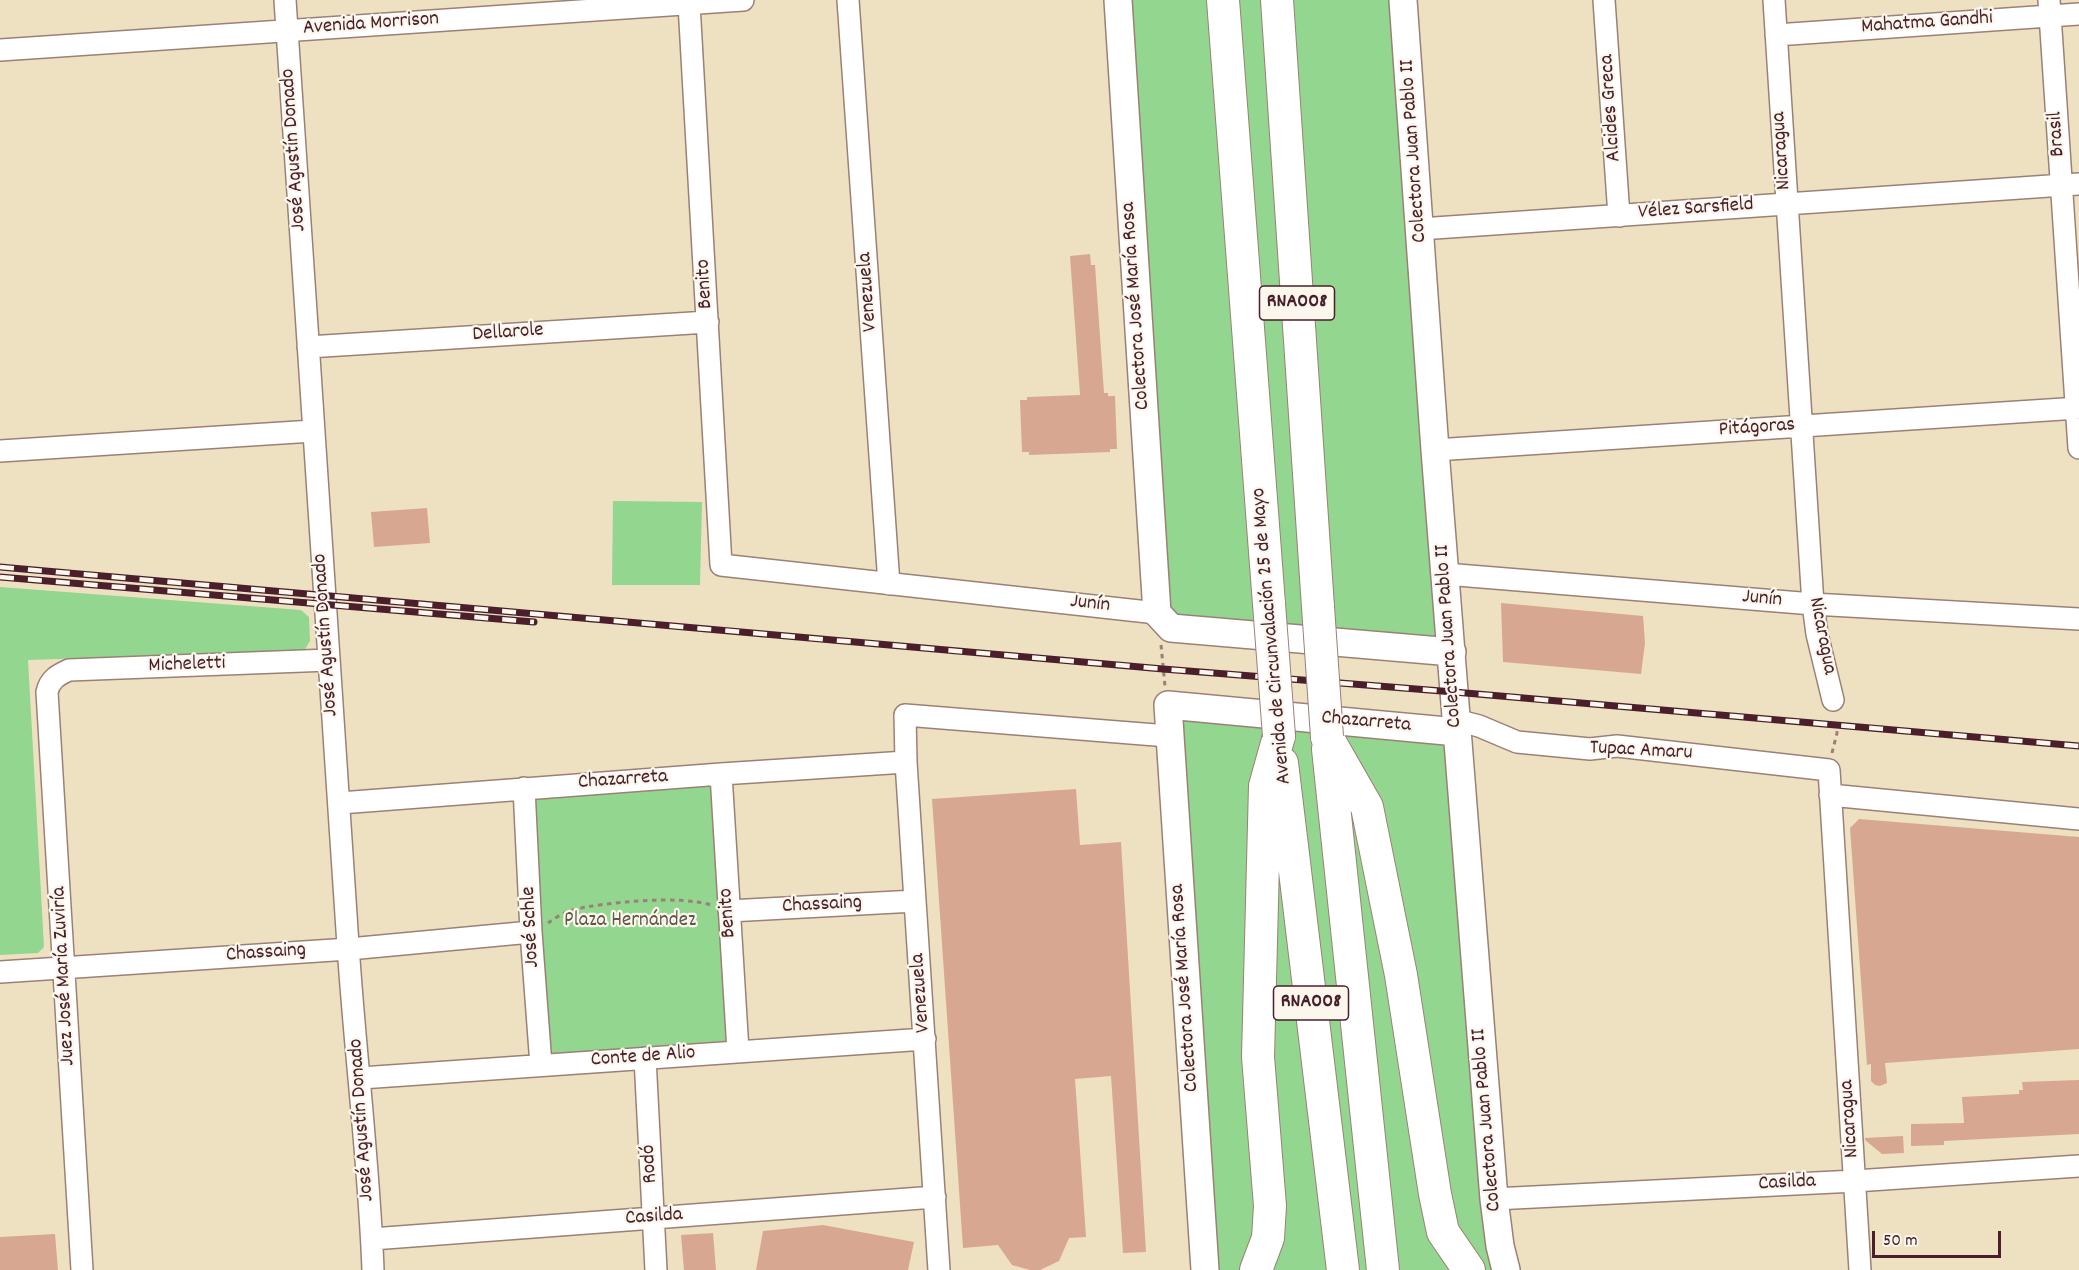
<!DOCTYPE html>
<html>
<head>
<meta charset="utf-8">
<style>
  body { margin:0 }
  #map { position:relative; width:2079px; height:1270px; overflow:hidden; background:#eee1c1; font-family:Dekko,sans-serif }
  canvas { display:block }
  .scale { position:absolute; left:1872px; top:1231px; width:129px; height:27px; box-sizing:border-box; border:3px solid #4a1f2b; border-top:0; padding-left:8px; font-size:18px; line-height:21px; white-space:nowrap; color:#4a1f2b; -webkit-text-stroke:4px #fbf7ec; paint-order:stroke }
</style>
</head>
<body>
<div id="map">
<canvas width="2079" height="1270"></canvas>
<div class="scale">50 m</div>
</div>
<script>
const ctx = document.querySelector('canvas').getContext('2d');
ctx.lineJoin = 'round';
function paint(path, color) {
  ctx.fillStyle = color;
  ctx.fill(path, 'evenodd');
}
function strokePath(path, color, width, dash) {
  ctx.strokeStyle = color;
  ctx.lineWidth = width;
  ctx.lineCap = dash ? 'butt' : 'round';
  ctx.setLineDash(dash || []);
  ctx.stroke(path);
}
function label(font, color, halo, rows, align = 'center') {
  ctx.font = font + ' Dekko,sans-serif';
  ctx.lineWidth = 4.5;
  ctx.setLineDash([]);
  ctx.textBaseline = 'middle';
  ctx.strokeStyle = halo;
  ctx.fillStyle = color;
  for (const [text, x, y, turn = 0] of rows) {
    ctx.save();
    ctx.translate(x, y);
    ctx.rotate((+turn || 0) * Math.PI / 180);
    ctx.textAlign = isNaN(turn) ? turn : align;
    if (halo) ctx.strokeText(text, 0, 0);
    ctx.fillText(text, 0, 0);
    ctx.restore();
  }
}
paint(new Path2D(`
  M1118 0H1403L1452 652 1171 628Z
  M613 501 702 502 700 585H612Z
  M0 587 301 610 309 617 310 641 304 651 28 660 44 947 38 953 0 955Z
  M1168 705 1457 732 1506 1270H1205Z
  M721 774 738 1051 541 1065 524 788Z`), '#92d68f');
paint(new Path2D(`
  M1090 254 1091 265H1095L1104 393H1108V396H1115L1117 449H1110V452L1029 455V452H1022L1020 400H1027V397L1080 395 1070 256Z
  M427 508 430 543 374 547 371 512Z
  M1501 603 1643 616 1645 643 1641 674 1503 662Z
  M1076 789 1080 845 1121 842 1146 1252 1123 1253 1111 1076 1075 1079 1086 1237 1069 1238 1059 1261 1040 1270H1030L1012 1265 998 1245 963 1248 932 799Z
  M1859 819 2079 837V1049L1885 1063 1887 1083 1880 1086 1875 1085 1871 1081V1064L1867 1065 1850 828Z
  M2079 1080V1134L1944 1141V1145L1911 1146V1124L1964 1123 1962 1097 2019 1094V1090H2023L2022 1082Z
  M1903 1136 1904 1153 1882 1154 1865 1140V1138Z
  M823 1225 914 1242 908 1270H756L763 1231Z
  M713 1233 716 1270H684L681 1235Z
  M55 1234 58 1270H0V1237Z`), '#d8a791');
const minor = new Path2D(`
  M285 0C306 315 328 630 348 945 355 1053 369 1161 373 1270
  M848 0 889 584
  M1604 0 1619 216
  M1774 0 1813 604 1817 634 1833 700
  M2049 0 2079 448
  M689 4 721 565 1157 613
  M1776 35 2079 14
  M0 50 743 0
  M1420 229 2079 184
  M308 347 708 322
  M1435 450 2079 408
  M0 451 313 431
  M1445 574 1813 604 2079 619
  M1456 720 1479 726 1517 742 1590 749 1617 746 1829 770 1860 1270
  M721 774 738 1051
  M524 788 531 932 541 1065
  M1830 795 2079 819
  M340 803 721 774 906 762
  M729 911 915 901
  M0 972 349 949 531 932
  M645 1058 656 1270
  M361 1078 925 1039
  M1494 1199 1855 1181 2079 1166
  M372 1239 935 1197
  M82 1270 47 692C50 679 58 675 69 670L329 660
  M939 1270 906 762 905 715 1168 736`);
const major = new Path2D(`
  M1118 0 1157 613 1171 628 1452 652
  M1403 0 1435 450 1494 1199 1500 1246 1506 1270
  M1205 1270 1168 705 1457 732`);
const highway = new Path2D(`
  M1223 0 1269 604
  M1277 0 1318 607
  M1327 737 1367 807 1401 975 1435 1194 1443 1232 1469 1270
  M1328 749 1383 1270
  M1282 763 1343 1270
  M1256 1270 1268 1238 1270 1206 1258 1057 1265 786 1279 736`);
strokePath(minor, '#9c8076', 24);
strokePath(major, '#9c8076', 30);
strokePath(highway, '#9c8076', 34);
strokePath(new Path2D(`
  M1161 645 1165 686
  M1832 753 1837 733 1836 718
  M548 923C555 918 564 912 572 910 605 902 680 895 711 905`), '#9c8076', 3, [4.5, 4.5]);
strokePath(minor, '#fff', 21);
strokePath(major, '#fff', 27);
strokePath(highway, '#fff', 32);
const rail = new Path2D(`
  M0 567 1163 669 1454 692 2079 746
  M0 577 534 622`);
strokePath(rail, '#4a1f2b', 7);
strokePath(rail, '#fbf7ec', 4.5, [14]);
const highwayBridge = new Path2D(`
  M1269 604 1279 736
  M1318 607 1327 737`);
strokePath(highwayBridge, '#9c8076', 34, []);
strokePath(highwayBridge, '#fff', 32);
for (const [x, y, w] of [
  [1297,303,75],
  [1311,1003,75]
]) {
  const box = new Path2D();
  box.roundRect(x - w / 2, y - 17, w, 34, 4.5);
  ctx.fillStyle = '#fbf7ec';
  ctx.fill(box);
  strokePath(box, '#4a1f2b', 1.5);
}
label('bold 20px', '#4a1f2b', null, [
  ["RNA008",1297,303],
  ["RNA008",1311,1003]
]);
label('21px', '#4a1f2b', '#fbf7ec', [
  ["Mahatma Gandhi",1927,24,-4],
  ["Avenida Morrison",371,25,-4],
  ["Alcides Greca",1612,108,-94],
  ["Brasil",2058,134,-94],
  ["José Agustín Donado",295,150,-94],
  ["Colectora Juan Pablo II",1415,151,-94],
  ["Nicaragua",1783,151,-94],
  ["Vélez Sarsfield",1696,210,-4],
  ["Benito",706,284,-93],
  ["Venezuela",869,292,-94],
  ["Colectora José María Rosa",1137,306,-94],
  ["Dellarole",508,334,-4],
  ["Pitágoras",1757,429,-4],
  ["Junín",1762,600,5],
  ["Junín",1090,605,6],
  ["José Agustín Donado",327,635,-94],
  ["Avenida de Circunvalación 25 de Mayo",1273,636,-95],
  ["Colectora Juan Pablo II",1450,636,-94],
  ["Nicaragua",1821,636,79],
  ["Micheletti",187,666,-2],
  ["Chazarreta",1366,723,5],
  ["Tupac Amaru",1641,752,3],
  ["Chazarreta",623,781,-4],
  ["Chassaing",822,906,-3],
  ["Benito",729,913,-94],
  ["José Schle",532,927,-93],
  ["Chassaing",266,954,-4],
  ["Juez José María Zuviría",65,976,-93],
  ["Colectora José María Rosa",1186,988,-94],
  ["Venezuela",922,993,-94],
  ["Conte de Alio",643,1058,-4],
  ["Nicaragua",1851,1119,-94],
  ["José Agustín Donado",363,1120,-94],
  ["Colectora Juan Pablo II",1488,1120,-95],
  ["Rodó",651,1164,-93],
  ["Casilda",1787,1184,-3],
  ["Casilda",654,1218,-4]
]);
label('21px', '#605649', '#fbf7ec', [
  ["Plaza Hernández",630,922]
]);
</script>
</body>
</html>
